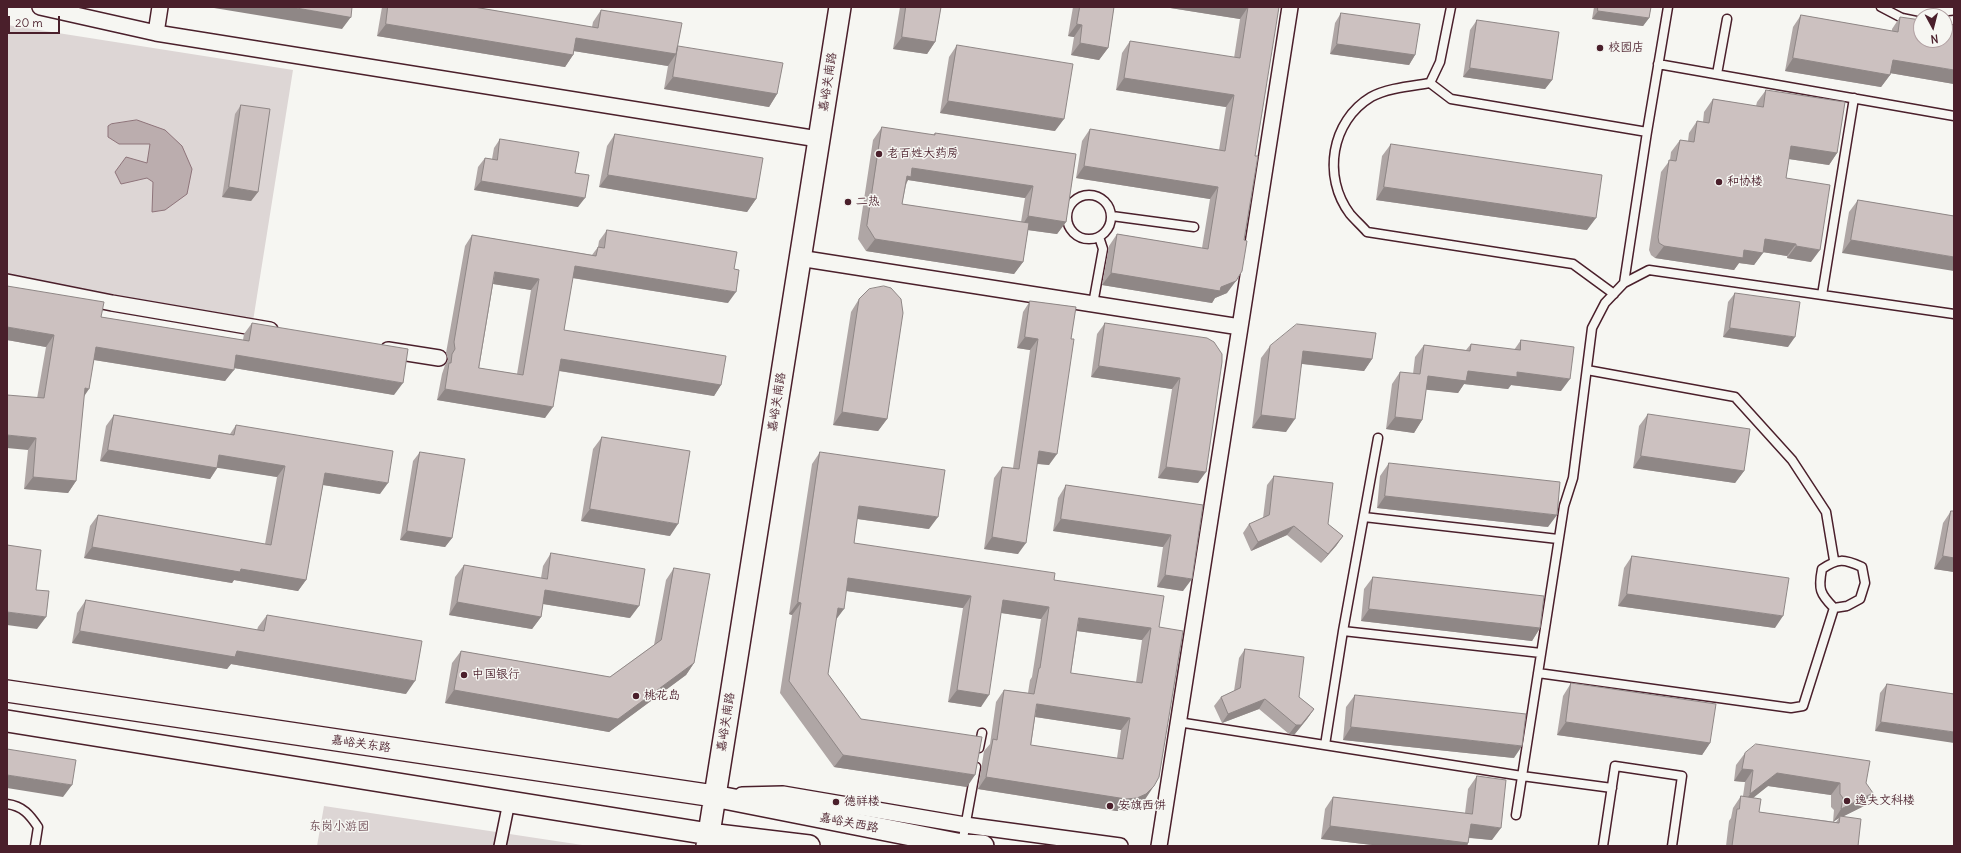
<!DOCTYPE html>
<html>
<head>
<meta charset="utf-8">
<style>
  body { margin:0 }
  #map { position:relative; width:1961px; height:853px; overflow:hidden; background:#f6f6f2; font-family:Delius,sans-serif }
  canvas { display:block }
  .frame { position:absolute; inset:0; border:8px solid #4a1f2b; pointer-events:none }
  .north { position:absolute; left:1913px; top:8px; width:40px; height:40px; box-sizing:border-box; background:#f6f6f2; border:1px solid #b1a0a2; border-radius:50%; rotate:173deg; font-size:11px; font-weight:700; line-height:16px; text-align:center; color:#4a1f2b }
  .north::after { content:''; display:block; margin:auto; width:14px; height:18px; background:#4a1f2b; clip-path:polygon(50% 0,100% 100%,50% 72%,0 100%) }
  .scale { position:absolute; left:8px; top:16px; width:52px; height:18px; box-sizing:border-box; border:2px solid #4a1f2b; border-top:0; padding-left:5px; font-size:12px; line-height:14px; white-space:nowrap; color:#4a1f2b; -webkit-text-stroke:3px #f6f6f2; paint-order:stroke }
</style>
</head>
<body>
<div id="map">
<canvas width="1961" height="853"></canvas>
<div class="frame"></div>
<div class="north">N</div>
<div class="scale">20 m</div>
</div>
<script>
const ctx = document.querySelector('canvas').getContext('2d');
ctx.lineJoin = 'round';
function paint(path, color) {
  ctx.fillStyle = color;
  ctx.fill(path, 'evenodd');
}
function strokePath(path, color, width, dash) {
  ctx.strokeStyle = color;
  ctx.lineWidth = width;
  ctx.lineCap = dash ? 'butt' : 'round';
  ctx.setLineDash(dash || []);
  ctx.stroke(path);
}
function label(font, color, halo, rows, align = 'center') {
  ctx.font = font + ' Delius,"LXGW WenKai TC",sans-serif';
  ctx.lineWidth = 3;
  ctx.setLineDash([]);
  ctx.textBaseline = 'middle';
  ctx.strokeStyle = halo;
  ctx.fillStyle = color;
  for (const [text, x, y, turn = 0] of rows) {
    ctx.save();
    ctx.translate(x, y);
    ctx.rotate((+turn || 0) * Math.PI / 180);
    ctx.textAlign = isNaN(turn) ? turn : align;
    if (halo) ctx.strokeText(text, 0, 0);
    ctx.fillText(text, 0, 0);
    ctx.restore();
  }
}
paint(new Path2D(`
  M7 25 293 70 253 321 7 281Z
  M324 806 589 846H317Z`), '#ddd6d5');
const water = new Path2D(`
  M137 120 165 130 182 146 192 169 187 194 165 210 152 212 153 182 147 178 121 184 115 172 126 157 147 163 150 144H119L108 137V126L111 124Z`);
paint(water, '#bbadae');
strokePath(water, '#8e747a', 1);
const service = new Path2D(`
  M1881 7 1902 18 1921 22
  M1945 21 1954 20
  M1658 64 1954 116
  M1717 74 1727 19
  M1430 83 1440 62 1451 7
  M1647 132 1668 7
  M1067 217a22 22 0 1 1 44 0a22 22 0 1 1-44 0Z
  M1112 216 1194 227
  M1614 294 1573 264 1367 232C1362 226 1355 220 1350 214 1322 177 1331 121 1371 97 1387 88 1412 86 1430 83L1451 99 1647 132 1624 283
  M1822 295 1854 98
  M1093 304 1103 249 1099 237
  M1587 370 1735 397 1792 460 1826 512 1834 560
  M1364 517 1558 539
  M1343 631 1541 653
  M1538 673 1791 708 1803 706 1834 608 1847 606 1860 599 1865 583 1862 567C1844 559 1838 558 1822 569 1818 589 1820 594 1834 608
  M1178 722 1522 776 1612 788
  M1325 745 1343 631 1378 438
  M979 748 982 733
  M7 804C23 806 30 815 38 827L35 846
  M1516 815 1564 506 1573 478 1592 328 1605 303 1624 283 1649 270 1954 314
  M962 844 976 767
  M1603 846 1615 766 1682 776 1672 846`);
const pedestrian = new Path2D(`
  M500 846 509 802`);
const minor = new Path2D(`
  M40 7 156 33
  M160 7 156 33 818 139
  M799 258 1240 327
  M7 282 112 303 270 330
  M388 350 439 358
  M742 795 783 794 965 825 1120 846
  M1159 846 1290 7`);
const secondary = new Path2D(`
  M7 691 714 796 962 845 983 846
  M7 721 709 834 809 846
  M707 846 840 7`);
strokePath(service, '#4a1f2b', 11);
strokePath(pedestrian, '#4a1f2b', 14);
strokePath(minor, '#4a1f2b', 18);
strokePath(secondary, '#4a1f2b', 24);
strokePath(service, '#f6f6f2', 8);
strokePath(pedestrian, '#f6f6f2', 11);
strokePath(minor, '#f6f6f2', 15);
strokePath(secondary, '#f6f6f2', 21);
paint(new Path2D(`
  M382 7H474L592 27 593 22 601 10 777 94 769 107 664 89 668 66 574 51 573 55 565 67 377 36Z
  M900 7H941L935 42 927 54 893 49Z
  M1073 7H1114L1108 48 1099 60 1071 55 1074 37 1068 36Z
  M1164 7H1279L1227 293 1215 298 1212 303 1102 285 1109 246 1117 234 1202 248 1210 199 1076 178 1082 141 1090 129 1219 150 1226 107 1116 90 1122 53 1130 41 1234 58 1240 19Z
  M1594 7H1651L1649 18 1643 26 1592 19Z
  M1341 13 1415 55 1409 65 1330 54 1335 23Z
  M1801 15 1892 31V29L1900 17 1954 84 1890 73V75L1881 87 1785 71 1793 27Z
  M1477 20 1552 80 1545 89 1463 77 1470 30Z
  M957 45 1055 131 940 113 949 57Z
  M1766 90 1837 153 1829 165 1789 159 1786 178 1811 262 1787 258V256L1763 252 1754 265 1739 263 1734 270 1655 258 1651 255 1649 250 1661 172 1670 160 1671 152 1680 140 1688 141 1689 133 1697 121 1703 122 1704 112 1713 99 1756 106 1757 102Z
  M241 105 258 192 251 201 222 197 235 114Z
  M882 127 933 135 935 133 1076 154 1066 222 1057 234 1028 230 1023 262 1014 274 866 251 858 239 873 140ZM908 180 1025 198 1021 222 902 204 906 185Z
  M615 134 756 199 747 212 599 187 607 146Z
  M500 139 575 173 578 207 474 190 478 167 485 158 492 159 494 148Z
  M1391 144 1587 230 1376 200 1382 156Z
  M1858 200 1954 216 1842 253 1849 212Z
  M607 230 728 303 572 278 564 330 721 385 714 396 559 371 545 418 437 400 442 374 445 365 448 360 446 353 465 246 472 235 592 255 598 247 599 241ZM493 284 531 290 517 374 479 368Z
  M1735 293 1788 347 1723 337 1728 302Z
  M859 299 887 419 878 431 833 425 851 312Z
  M1030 301 1076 307 1049 465 1037 464 1018 554 984 549 994 478 1002 467 1013 468 1030 350 1017 348 1023 312Z
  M101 317 243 340 244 334 252 323 394 395 234 368 225 381 94 360 84 396 76 481 68 493 24 489 28 450 46 347 7 340Z
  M1105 323 1222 354 1198 483 1158 478 1172 389 1091 377 1097 334Z
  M1521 340 1561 391 1511 385 1508 389 1464 384 1458 393 1426 389 1422 420 1414 433 1386 429 1392 384 1400 372 1413 374 1415 357 1424 345 1466 350 1471 344 1514 350Z
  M1270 346 1372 359 1364 371 1302 364 1286 432 1252 428 1261 358Z
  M1648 414 1744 471 1735 483 1633 468 1639 426Z
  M114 415 230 434 236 425 380 494 323 485 306 580 298 591 234 580 232 583 84 558 90 526 98 515 265 544 277 477 218 467 210 479 100 461 106 426Z
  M602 437 670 536 581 521 593 449Z
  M420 452 452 538 445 547 400 540 413 461Z
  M820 452 929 529 857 519 854 543 1054 580 1159 627 1146 798 1138 806 1128 810 1117 811 978 789 984 751 990 744 996 702 1004 690 1028 693 1030 680 1032 677 1041 619 1001 613 981 707 948 702 963 608 846 591 836 619 828 674 861 719 967 787 834 767 780 693 792 615 789 614 812 464ZM1077 631 1142 640 1136 682 1071 673ZM1035 717 1121 730 1117 758 1031 745Z
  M1389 463 1548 527 1377 508 1380 476Z
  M1274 476 1328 524 1343 536 1336 546 1321 563 1287 535 1251 551 1243 533 1249 524 1263 518 1267 485Z
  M1066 485 1203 505 1183 591 1157 587 1163 547 1053 531 1058 498Z
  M1951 511 1954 572 1934 569 1943 523Z
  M551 553 630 618 543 604 541 617 532 629 449 615 455 577 464 565 541 578 543 566Z
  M1632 556 1775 628 1618 606 1624 568Z
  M674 568 694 663 686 675 609 732 445 703 452 663 461 651 610 677 654 645 666 580Z
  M1373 577 1540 628 1532 641 1361 621 1364 589Z
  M86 600 257 630 258 627 267 615 406 694 231 664 227 669 72 643 77 613Z
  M1245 649 1299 697 1314 709 1307 719 1294 735 1289 734 1259 709 1222 723 1214 706 1221 697 1234 691 1239 658Z
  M1571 683 1710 743 1702 755 1557 735 1563 696Z
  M1887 684 1954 694 1875 731 1880 693Z
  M1355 695 1514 758 1343 740 1346 707Z
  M1745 753 1866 783 1864 806 1842 817 1858 846H1726L1729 821 1731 818 1733 808 1741 796H1743L1745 782 1734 781 1736 765ZM1768 786 1831 795V807L1834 810 1833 822 1839 818 1836 822 1759 812 1753 797Z
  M1477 776 1492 840 1469 838 1468 843 1467 846H1381L1321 839 1325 809 1333 797 1465 813 1468 789Z`), '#afa6a5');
paint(new Path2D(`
  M208 7H291L351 17 342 29Z
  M1164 7H1248L1240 19Z
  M1598 11 1649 18 1643 26 1592 19Z
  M386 24 573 55 565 67 377 36Z
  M1077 24 1082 25 1074 37 1068 36Z
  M902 37 935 42 927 54 893 49Z
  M576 38 676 54 668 66 567 50Z
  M1080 43 1108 48 1099 60 1071 55Z
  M1337 44 1415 55 1409 65 1330 54Z
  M1793 58 1890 75 1881 87 1785 71Z
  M1893 60 1954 70V84L1884 72Z
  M1470 68 1552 80 1545 89 1463 77Z
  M673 77 777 94 769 107 664 89Z
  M1124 78 1234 95 1226 107 1116 90Z
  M948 101 1064 119 1055 131 940 113Z
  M1791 146 1837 153 1829 165 1782 158Z
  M1084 166 1218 187 1210 199 1076 178Z
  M912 168 1033 186 1025 198 908 180 902 189 898 188Z
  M608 175 756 199 747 212 599 187Z
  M481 181 585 198 578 207 474 190Z
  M229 187 258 192 251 201 222 197Z
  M1384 187 1596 218 1587 230 1376 200Z
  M1028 216 1066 222 1057 234 1020 229Z
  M875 239 1023 262 1014 274 866 251Z
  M1765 239 1796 244 1787 256 1756 251Z
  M1851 240 1954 257V271L1842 253Z
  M1664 246 1744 250 1763 253 1754 265 1739 263 1734 270 1655 258Z
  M1796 246 1820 250 1811 262 1787 258Z
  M575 266 736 292 728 303 567 277Z
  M495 272 539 279 531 290 487 283Z
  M1111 273 1236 281 1227 293 1215 298 1212 303 1102 285Z
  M7 327 54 335 46 347 7 340Z
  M1730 328 1795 337 1788 347 1723 337Z
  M1025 337 1038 339 1030 350 1017 348Z
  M96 347 234 370 225 381 88 359Z
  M1303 351 1372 359 1364 371 1295 363Z
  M236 355 403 383 394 395 228 367Z
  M561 359 721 385 714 396 554 370Z
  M1099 366 1180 378 1172 389 1091 377Z
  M1468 371 1517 372 1570 379 1561 391 1511 385 1508 389 1464 384 1458 393 1419 389 1428 376Z
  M85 388 89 389 81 401Z
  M445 389 553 407 545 418 437 400Z
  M842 412 887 419 878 431 833 425Z
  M1261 415 1295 419 1286 432 1252 428Z
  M1395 417 1422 420 1414 433 1386 429Z
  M7 435 36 438 28 450 7 448Z
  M108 450 217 468 210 479 100 461Z
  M1039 451 1057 454 1049 465 1031 463Z
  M219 455 285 466 277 477 212 467Z
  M1641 456 1744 471 1735 483 1633 468Z
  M1166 467 1206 472 1198 483 1158 478Z
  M325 473 388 483 380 494 317 484Z
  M33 477 76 481 68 493 24 489Z
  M1385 496 1557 515 1548 527 1377 508Z
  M859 506 938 517 929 529 851 518Z
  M590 509 678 524 670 536 581 521Z
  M1061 519 1171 535 1163 547 1053 531Z
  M1294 526 1287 535 1251 551 1258 542Z
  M407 531 452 538 445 547 400 540Z
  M1343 536 1336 546 1321 563 1328 554Z
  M992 537 1026 543 1018 554 984 549Z
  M92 547 241 569 306 580 298 591 234 580 232 583 84 558Z
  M1943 556 1954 558V572L1934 569Z
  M1165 575 1192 579 1183 591 1157 587Z
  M848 578 971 596 963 608 840 590Z
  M545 590 639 606 630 618 537 603Z
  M1627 594 1783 616 1775 628 1618 606Z
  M1003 600 1049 607 1041 619 995 612Z
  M457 602 541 617 532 629 449 615Z
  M798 602 801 603 792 615 789 614Z
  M838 608 844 609 835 621Z
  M1369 609 1540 628 1532 641 1361 621Z
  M7 612 46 617 37 629 7 625Z
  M1079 618 1151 628 1142 640 1070 630Z
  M80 631 237 651 415 681 406 694 231 664 227 669 72 643Z
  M694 663 686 675 609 732 445 703 454 690 618 719Z
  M957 690 989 695 981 707 948 702Z
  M1265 699 1259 709 1222 723 1228 714Z
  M1037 704 1130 718 1121 730 1029 716Z
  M1314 709 1307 719 1294 735 1289 734 1296 725Z
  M1566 722 1710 743 1702 755 1557 735Z
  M1881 722 1954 732V743L1875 731Z
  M1351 727 1522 746 1514 758 1343 740Z
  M843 755 975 775 967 787 834 767Z
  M1742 769 1753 770 1745 782 1734 781Z
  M1777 773 1840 783 1831 795 1768 786 1742 807 1750 794Z
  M7 775 72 785 63 797 7 788Z
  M986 777 1154 786 1146 798 1138 806 1128 810 1117 811 978 789Z
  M1873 793 1864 806 1840 818V816L1839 818 1833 822 1841 809Z
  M1471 824 1501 828 1492 840 1462 837Z
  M1330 826 1468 843 1467 846H1381L1321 839Z`), '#8f8786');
const building = new Path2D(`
  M291 7H352L351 17Z
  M388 7H474L598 28 601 10 682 23 676 54 576 38 573 55 386 24Z
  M906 7H941L935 42 902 37Z
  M1080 7H1114L1108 48 1080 43 1082 25 1077 24Z
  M1247 7H1279L1255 156H1258L1244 240 1247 241 1242 271 1236 281 1221 287 1220 291 1111 273 1117 234 1208 249 1218 187 1084 166 1090 129 1225 151 1234 95 1124 78 1130 41 1240 58 1248 7Z
  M1598 7H1651L1649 18 1598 11Z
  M1341 13 1420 24 1415 55 1337 44Z
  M1801 15 1898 32 1900 17 1921 20V40H1945V24L1954 26V70L1893 60 1890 75 1793 58Z
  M1477 20 1559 32 1552 80 1470 68Z
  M957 45 1073 64 1064 119 948 101Z
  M678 46 783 63 777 94 673 77Z
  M1766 90 1845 102 1837 153 1791 146 1786 178 1830 185 1820 250 1796 246V244L1765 239 1763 253 1744 250 1743 258 1664 246 1659 243 1658 237 1669 160 1676 161 1680 140 1694 142 1697 121 1709 123 1713 99 1763 107Z
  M241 105 270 109 258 192 229 187Z
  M882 127 935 135V133L1076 154 1066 222 1028 216 1033 186 912 168 911 177 907 176 902 204 1029 223 1023 262 875 239 867 226Z
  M615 134 763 158 756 199 608 175Z
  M500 139 579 152 575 173 589 175 585 198 481 181 485 158 497 160Z
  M1391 144 1602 175 1596 218 1384 187Z
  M1858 200 1954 216V257L1851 240Z
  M607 230 737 252 734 269 739 270 736 292 575 266 564 330 726 356 721 385 561 359 553 407 445 389 449 363H451L452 354 455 349 454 342 472 235 596 256 598 247 604 248ZM495 272 539 279 523 375 479 368Z
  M7 286 104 302 101 317 249 341 252 323 408 349 403 383 236 355 234 370 96 347 89 389 85 388 76 481 33 477 36 438 7 435V395L44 398 54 335 7 327Z
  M884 286 891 288 901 299 903 313 887 419 842 412 859 299 869 289Z
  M1735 293 1800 302 1795 337 1730 328Z
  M1030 301 1076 307 1071 339H1074L1057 454 1039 451 1026 543 992 537 1002 467 1019 469 1038 339 1025 337Z
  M1105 323 1207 338 1214 342 1222 354V362L1206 472 1166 467 1180 378 1099 366Z
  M1297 324 1376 333 1372 359 1303 351 1295 419 1261 415 1270 346Z
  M1521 340 1574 347 1570 379 1517 372V377L1468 371 1466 381 1428 376 1422 420 1395 417 1400 372 1420 374 1424 345 1470 351 1471 344 1520 350Z
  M1648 414 1750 429 1744 471 1641 456Z
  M114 415 234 435 236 425 393 451 388 483 325 473 306 580 241 569 240 572 92 547 98 515 271 545 285 466 219 455 217 468 108 450Z
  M602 437 690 451 678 524 590 509Z
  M420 452 465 459 452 538 407 531Z
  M820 452 945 470 938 517 859 506 854 543 1055 573 1054 580 1164 596 1159 627 1183 631 1159 777 1154 786 1146 794 1137 798 1126 799 986 777 993 739 997 740 1004 690 1034 694 1039 668H1040L1049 607 1003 600 989 695 957 690 971 596 848 578 844 609 838 608 828 674 861 719 982 737 975 775 843 755 789 681 801 603 798 602ZM1079 618 1151 628 1142 683 1071 673ZM1037 704 1130 718 1123 759 1031 745Z
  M1389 463 1560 482 1557 515 1385 496Z
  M1274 476 1333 483 1328 524 1343 536 1328 554 1294 526 1258 542 1249 524 1269 515Z
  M1066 485 1203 505 1192 579 1165 575 1171 535 1061 519Z
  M1951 511H1954V558L1943 556Z
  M7 545 41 550 36 590 49 591 46 617 7 612Z
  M551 553 645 569 639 606 545 590 541 617 457 602 464 565 547 579Z
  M1632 556 1789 578 1783 616 1627 594Z
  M674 568 710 574 694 663 618 719 454 690 461 651 610 677 661 640Z
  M1373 577 1544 596 1540 628 1369 609Z
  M86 600 264 631 267 615 422 641 415 681 237 651 235 657 80 631Z
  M1245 649 1304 657 1299 697 1314 709 1301 725H1296L1265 699 1228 714 1221 697 1240 688Z
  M1571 683 1716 704 1710 743 1566 722Z
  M1887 684 1954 694V732L1881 722Z
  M1355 695 1526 714 1522 746 1351 727Z
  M1756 744 1870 761 1866 783 1873 793 1841 809 1843 798 1840 794V783L1777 773 1750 794 1753 770 1742 769 1745 753Z
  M7 749 76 760 72 785 7 775Z
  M1477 776 1506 780 1501 828 1471 824 1468 843 1330 826 1333 797 1472 814Z
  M1741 796 1761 799 1759 812 1839 823 1840 816 1861 819 1858 846H1732L1737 809H1739Z`);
paint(building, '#ccc1c0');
strokePath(building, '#8f8786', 1);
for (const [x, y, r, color] of [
  [1600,48,4,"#4a1f2b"],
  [879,154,4,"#4a1f2b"],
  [1719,182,4,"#4a1f2b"],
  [848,202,4,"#4a1f2b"],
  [464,675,4,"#4a1f2b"],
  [636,696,4,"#4a1f2b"],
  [1847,801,4,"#4a1f2b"],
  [836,802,4,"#4a1f2b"],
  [1110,806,4,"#4a1f2b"]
]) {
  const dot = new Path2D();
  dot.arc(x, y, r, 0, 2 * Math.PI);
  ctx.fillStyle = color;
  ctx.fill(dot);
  strokePath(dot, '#f6f6f2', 1.5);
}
label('12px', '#4a1f2b', '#f6f6f2', [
  ["校园店",1608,48],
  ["老百姓大药房",887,154],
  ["和协楼",1727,182],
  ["二热",856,202],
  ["中国银行",472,675],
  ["桃花岛",644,696],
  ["逸夫文科楼",1855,801],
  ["德祥楼",844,802],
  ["安旗西饼",1118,806]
], 'left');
label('12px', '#4a1f2b', '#f6f6f2', [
  ["嘉峪关南路",828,82,-81],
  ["嘉峪关南路",777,402,-81],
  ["嘉峪关南路",726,722,-81],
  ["嘉峪关东路",361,744,8],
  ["嘉峪关西路",849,823,11]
]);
label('12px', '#6f4d56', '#f6f6f2', [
  ["东岗小游园",339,827]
]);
</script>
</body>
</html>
